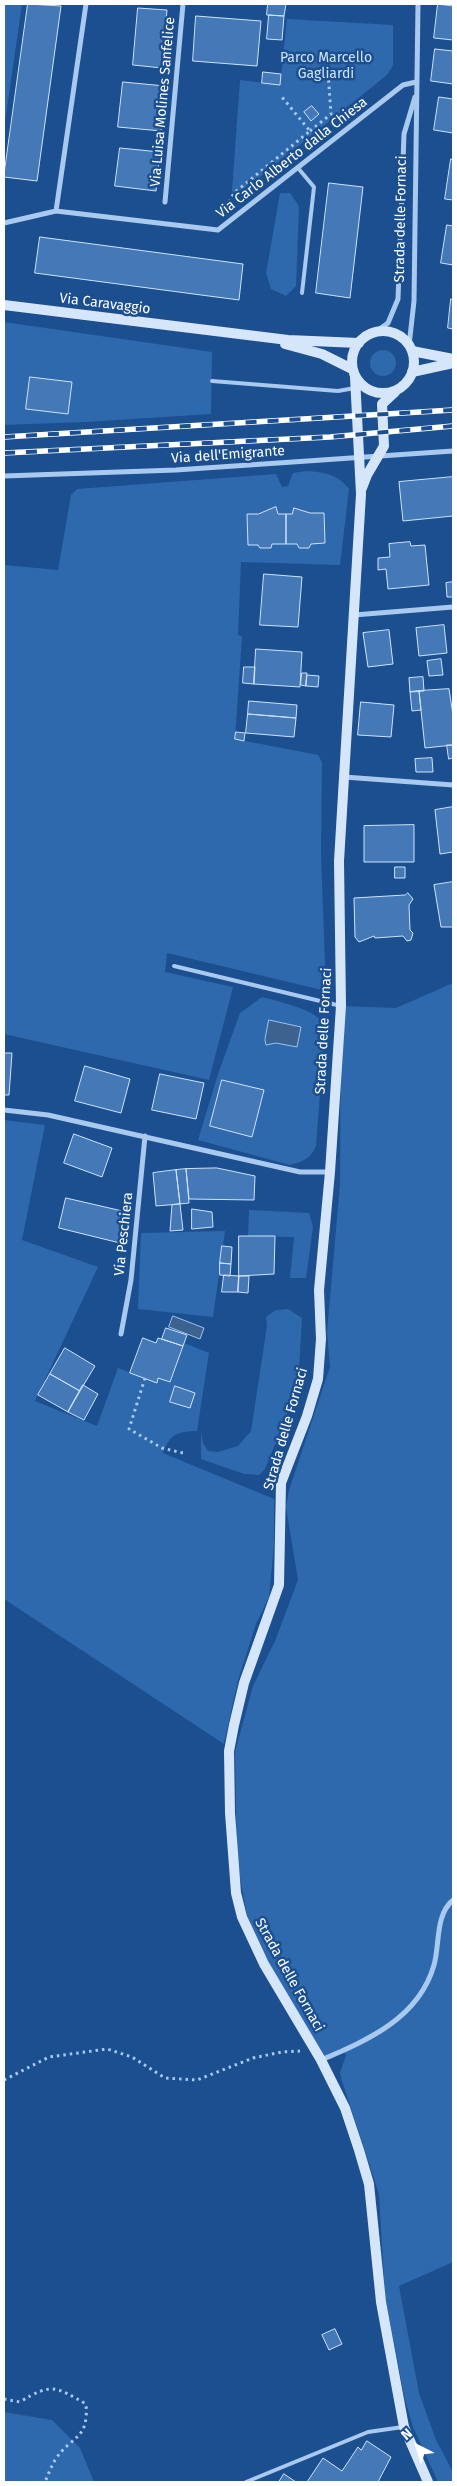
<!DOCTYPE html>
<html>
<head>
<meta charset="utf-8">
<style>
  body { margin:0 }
  #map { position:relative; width:457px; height:2486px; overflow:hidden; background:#1b4f8f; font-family:"Fira Sans",sans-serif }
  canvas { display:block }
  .frame { position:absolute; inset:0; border:5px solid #fff; pointer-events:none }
  .north { position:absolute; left:392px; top:2421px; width:50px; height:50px; -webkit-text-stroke:4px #1b4f8f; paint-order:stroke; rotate:319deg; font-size:14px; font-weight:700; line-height:20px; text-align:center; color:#fff }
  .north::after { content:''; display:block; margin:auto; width:18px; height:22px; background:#fff; clip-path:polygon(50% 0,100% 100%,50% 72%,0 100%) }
</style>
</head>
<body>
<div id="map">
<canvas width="457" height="2486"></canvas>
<div class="frame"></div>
<div class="north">N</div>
</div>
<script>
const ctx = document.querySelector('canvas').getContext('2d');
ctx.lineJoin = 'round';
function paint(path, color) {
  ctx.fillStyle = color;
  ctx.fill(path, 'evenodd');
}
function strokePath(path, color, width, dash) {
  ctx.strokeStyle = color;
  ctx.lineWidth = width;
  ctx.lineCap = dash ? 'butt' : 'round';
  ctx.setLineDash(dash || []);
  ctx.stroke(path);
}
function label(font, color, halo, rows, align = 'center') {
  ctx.font = font + ' "Fira Sans",sans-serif';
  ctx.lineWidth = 5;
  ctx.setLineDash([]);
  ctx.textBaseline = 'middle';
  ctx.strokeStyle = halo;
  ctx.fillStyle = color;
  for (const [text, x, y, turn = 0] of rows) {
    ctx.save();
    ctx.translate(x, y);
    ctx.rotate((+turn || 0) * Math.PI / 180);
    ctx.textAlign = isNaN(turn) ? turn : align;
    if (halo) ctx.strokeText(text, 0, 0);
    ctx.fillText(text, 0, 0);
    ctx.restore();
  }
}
paint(new Path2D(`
  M4 4H22L4 129Z
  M287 19 393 25V65L387 75 236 196 232 191 240 80 280 85Z
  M280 193H290L299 206 296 286 286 296 271 289 266 273Z
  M4 322 212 352 211 414 86 422 4 425Z
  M370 363a13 13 0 1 1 26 0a13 13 0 1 1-26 0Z
  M306 471C323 472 338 474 349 489L340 565 241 562 238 635 242 636 235 739 318 755 322 762 321 853 326 991 167 953 165 972 233 987 209 1080 4 1034V565L58 570 71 495 77 489 276 474 282 487 288 486 293 473Z
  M453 983V2262L399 2286 419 2393 436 2440 453 2472V2482H438L413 2427 405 2400 385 2297 379 2194 342 2081 340 2073 346 2055 341 2048 321 2060 257 1940 247 1915 237 1861 235 1752 253 1686 275 1641 298 1580 286 1507 289 1490 330 1367 327 1332 340 1184 341 1006 396 1008Z
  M262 997C279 1002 319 1009 325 1027L316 1146C310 1159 303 1162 290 1165L198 1140 218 1074 240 1013Z
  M4 1120 45 1125 22 1240 98 1267 35 1401 97 1426 118 1368 156 1382 158 1378 170 1382 184 1343 209 1353 197 1431C178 1431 169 1435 163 1453L274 1499V1544L269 1597 256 1624 238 1680 224 1744 4 1599Z
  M249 1210 309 1213 313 1227 306 1278H290L294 1237 248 1236Z
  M225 1231 213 1317 138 1309 141 1233Z
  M288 1309 302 1318 299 1370 279 1444H275L265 1469 259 1475 244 1474 201 1459V1432L203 1443 208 1451 218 1452 238 1446 251 1431 267 1326 266 1317 276 1310Z
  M4 2412 52 2420 80 2448 94 2482H4Z`), '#2e69ad');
const water = new Path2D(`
  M269 1020 301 1027 297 1047 276 1043 266 1045 265 1040Z
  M173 1316 204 1328 200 1339 169 1327Z`);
paint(water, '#3c6290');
strokePath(water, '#9cc4f0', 1);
const building = new Path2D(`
  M28 4 61 6 37 181 4 177Z
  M268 4H286L284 16 267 15Z
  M438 4 453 6V40L434 38Z
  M138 8 167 10 162 68 133 65Z
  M269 15 284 16 282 40 267 39Z
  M196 16 261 21 257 66 193 61Z
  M435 49 453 51V84L431 81Z
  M263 72 281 74 280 85 262 83Z
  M123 82 165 86 161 131 118 127Z
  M439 97 453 99V133L434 130Z
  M312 106 319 114 311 121 304 112Z
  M120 148 160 152 156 191 115 186Z
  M451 159 453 160V200L445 199Z
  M329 183 363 187 350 298 316 293Z
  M447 225 453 226V265L441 263Z
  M40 237 243 264 239 300 35 273Z
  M451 299 453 300V329L448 328Z
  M30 377 72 382 68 414 26 409Z
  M453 477V516L403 521 399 482Z
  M276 507 278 514H286V544H272L271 548H260L258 545H248L247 514H258Z
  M294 508 310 513H324L325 543 311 544 309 548H299L297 544H286V514H292Z
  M410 542 411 546 425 545 429 585 388 589 386 569 378 570V558L390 557 389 544Z
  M264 574 302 577 298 627 260 625Z
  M453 582V597H447L446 583Z
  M444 625 447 653 419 656 416 628Z
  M389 630 393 664 368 667 363 633Z
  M256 649 302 652 300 687 254 684Z
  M441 659 443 675 429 676 427 661Z
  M244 667H255L254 684 243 683Z
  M302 673H307L306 686 301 685Z
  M307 675 319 676 318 687 306 686Z
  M423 677 424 691 410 692 409 678Z
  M449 689 453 715V745L425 748 419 691Z
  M419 691 421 710 412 711 410 692Z
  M249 701 297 705 296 718 248 714Z
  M361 702 394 705 391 737 358 735Z
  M248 714 296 718 294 737 246 733Z
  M236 732 245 733 244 741 235 739Z
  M447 745H453V758L449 759Z
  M432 758 433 772H416L415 759Z
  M453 807V852L440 854 435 810Z
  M414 825V862H364V826Z
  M395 867H405V878H395Z
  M453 882V927H441L434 885Z
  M408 893 413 899 409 905 410 930 413 933 411 940 407 941 403 936 375 938 374 936 359 942 355 937 354 898 405 895Z
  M4 1053H12L9 1095H4Z
  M85 1066 130 1079 121 1113 75 1101Z
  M160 1074 204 1083 196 1119 152 1110Z
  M222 1080 264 1090 252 1137 210 1126Z
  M74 1134 112 1148 102 1177 64 1163Z
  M217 1168 255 1176 254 1200 189 1199 186 1169Z
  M186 1169 189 1203 180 1204 176 1170Z
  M176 1170 180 1204 156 1206 153 1173Z
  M66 1198 131 1213 124 1244 59 1228Z
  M180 1204 183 1230 170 1231 172 1205Z
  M192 1209 212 1212 213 1227 192 1229Z
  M239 1236H275L274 1274 239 1276Z
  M222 1246 232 1247 231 1264 220 1263Z
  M220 1263 231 1264 230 1276 220 1275Z
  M224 1275 239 1276 238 1292H222Z
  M239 1276H249L248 1293 238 1292Z
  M166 1328 187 1335 183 1346 162 1339Z
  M143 1338 156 1343 158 1338 183 1346 170 1382 158 1378 157 1383 130 1373Z
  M65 1348 95 1366 80 1391 50 1374Z
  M50 1374 80 1391 68 1412 38 1395Z
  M83 1385 98 1394 84 1420 68 1412Z
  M175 1386 195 1393 190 1408 170 1402Z
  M335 2329 342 2344 329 2350 322 2335Z
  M367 2441 391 2457 378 2482H307L323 2458 342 2471 358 2447 361 2450Z
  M284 2474 296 2482H279Z`);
paint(building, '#4478b7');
strokePath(building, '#cfe3fa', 1);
strokePath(new Path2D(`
  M310 131 331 114 328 72
  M226 208 234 193 310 131 281 96
  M145 1378 129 1429 162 1448 183 1453
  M4 2080 49 2057 107 2049 132 2057 165 2078 197 2080 253 2058 282 2052 300 2051
  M4 2399 20 2402C52 2382 56 2387 86 2404 89 2441 71 2435 55 2460 51 2467 48 2475 45 2482`), '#a9c9ee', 3, [2.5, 4]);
strokePath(new Path2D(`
  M298 168 314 187 302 293
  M212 381 338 391 355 388
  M174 966 341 1006
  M246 2482 368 2432 403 2427`), '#a9c9ee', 4);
strokePath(new Path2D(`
  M165 202 183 4
  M56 211 86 4
  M4 223 56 211 218 230 403 85 416 82
  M374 333 388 323 398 299 404 134 415 97
  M409 346 414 301 418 4
  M4 476 176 470 453 451
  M354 615 453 607
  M344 777 453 785
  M4 1110 48 1115 300 1172H330
  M121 1334 131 1280 145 1136
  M321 2060C368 2040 419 2018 434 1965 440 1944 435 1915 453 1900`), '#a9c9ee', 5);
strokePath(new Path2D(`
  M4 305 288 340 359 343
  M352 362a31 31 0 1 1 62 0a31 31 0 1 1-62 0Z
  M285 344 322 354 352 369
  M412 351 453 359
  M412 372 453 363
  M355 377 361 494 339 861 341 1006 330 1172 319 1290 321 1339 318 1379 307 1416 281 1483 279 1585 244 1683 234 1725 229 1751 230 1813 236 1893 242 1917 264 1964 321 2060 345 2108 359 2150 369 2184 381 2302 404 2427 428 2482
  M362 488 367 475 384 446 382 404 395 392`), '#d6e6fa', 10);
const rail = new Path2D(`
  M4 437 453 410
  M4 453 330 437 453 426`);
strokePath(rail, '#fff', 5.5);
strokePath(rail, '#1b4f8f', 4, [11]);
label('14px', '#cfe3fa', '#1b4f8f', [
  ["Parco Marcello",326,58],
  ["Gagliardi",326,74]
]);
label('14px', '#fff', '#1b4f8f', [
  ["Via Luisa Molines Sanfelice",163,102,-85],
  ["Via Carlo Alberto dalla Chiesa",292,158,-38],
  ["Strada delle Fornaci",401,219,-89],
  ["Via Caravaggio",105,304,7],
  ["Via dell'Emigrante",228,455,-4],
  ["Strada delle Fornaci",324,1031,-87],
  ["Via Peschiera",124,1234,-84],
  ["Strada delle Fornaci",286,1429,-74],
  ["Strada delle Fornaci",289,1975,61]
]);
</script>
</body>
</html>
